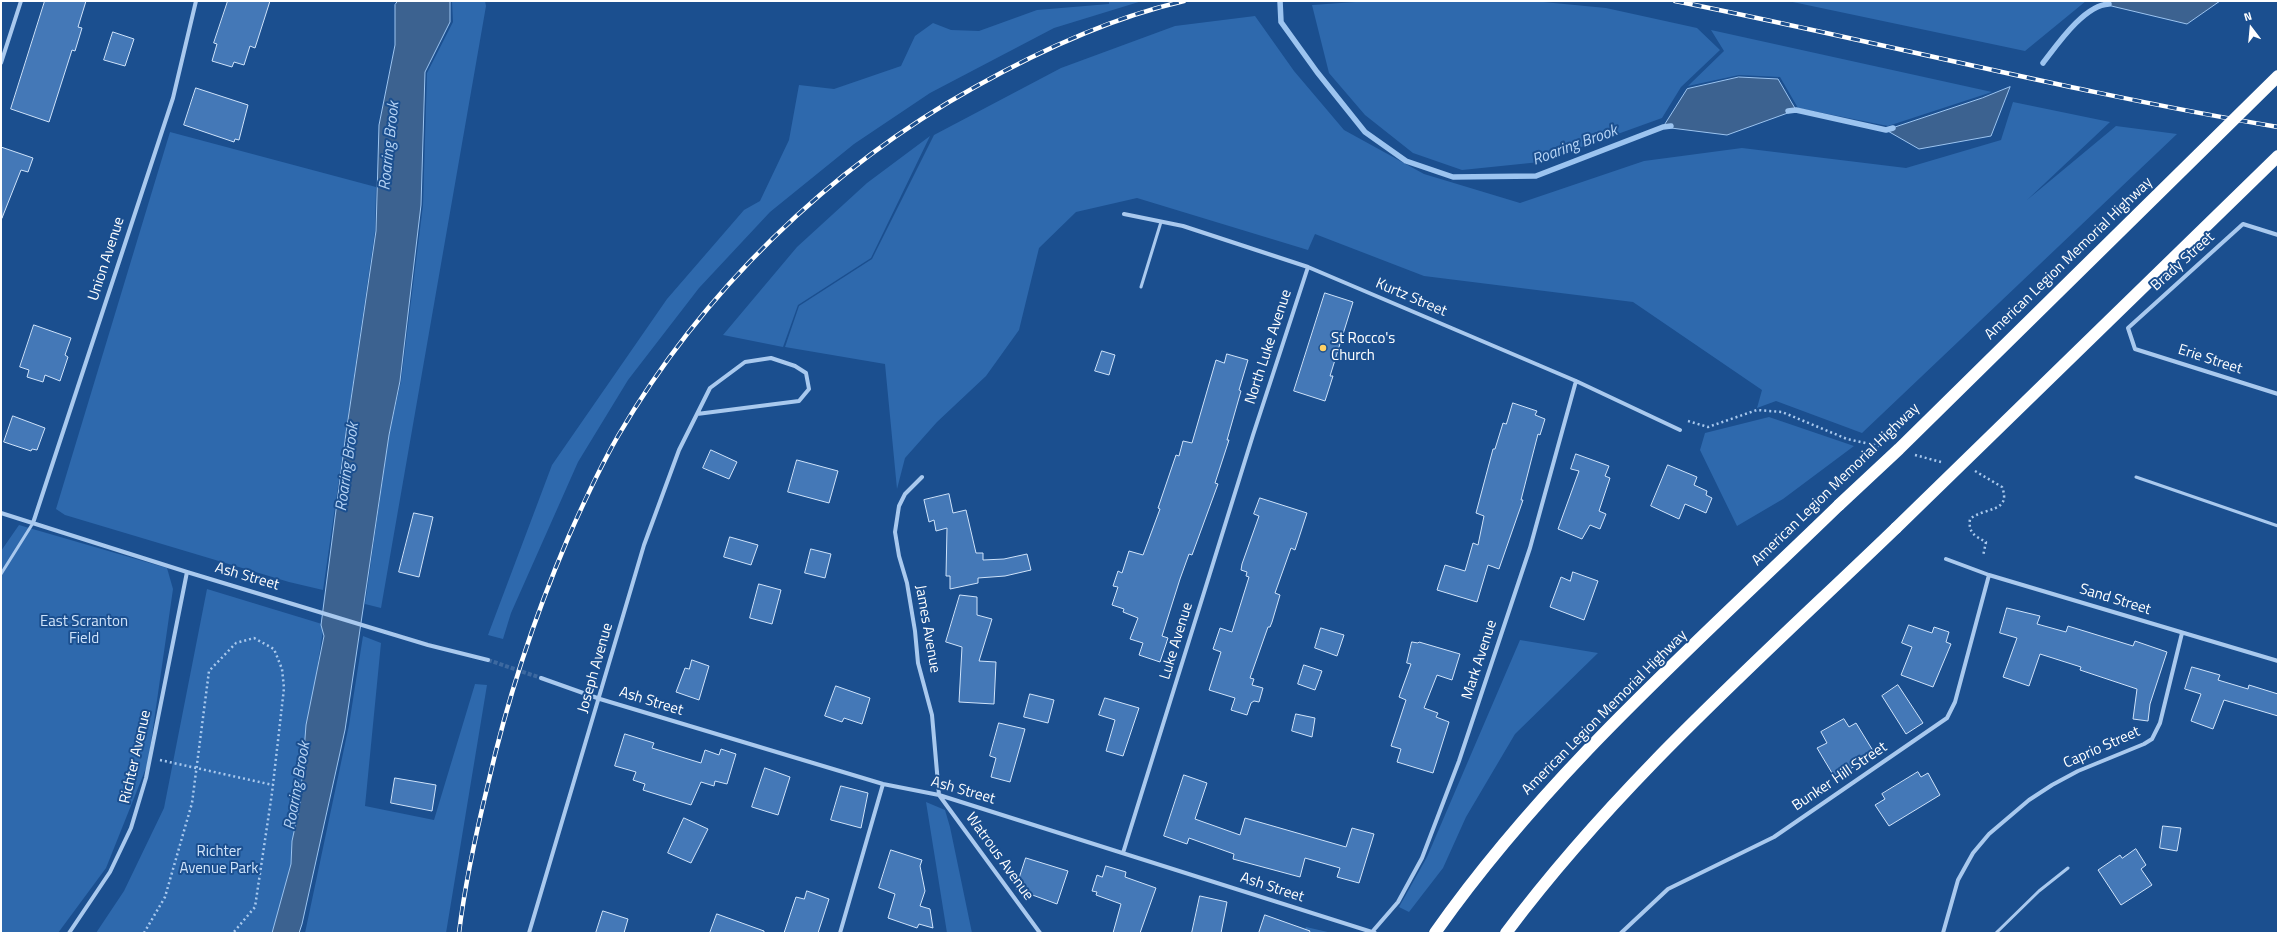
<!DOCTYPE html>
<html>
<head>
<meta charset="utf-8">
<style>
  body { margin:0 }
  #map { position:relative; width:2279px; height:934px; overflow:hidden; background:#1b4f8f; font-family:"Titillium Web",sans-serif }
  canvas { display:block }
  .frame { position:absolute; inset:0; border:2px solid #fff; pointer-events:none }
  .north { position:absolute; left:2231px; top:8px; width:40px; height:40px; -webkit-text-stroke:3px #1b4f8f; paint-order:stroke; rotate:344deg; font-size:11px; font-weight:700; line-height:16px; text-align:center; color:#fff }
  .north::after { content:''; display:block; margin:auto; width:14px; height:18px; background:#fff; clip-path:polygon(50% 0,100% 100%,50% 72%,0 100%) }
</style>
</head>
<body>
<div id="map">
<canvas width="2279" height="934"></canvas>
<div class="frame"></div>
<div class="north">N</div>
</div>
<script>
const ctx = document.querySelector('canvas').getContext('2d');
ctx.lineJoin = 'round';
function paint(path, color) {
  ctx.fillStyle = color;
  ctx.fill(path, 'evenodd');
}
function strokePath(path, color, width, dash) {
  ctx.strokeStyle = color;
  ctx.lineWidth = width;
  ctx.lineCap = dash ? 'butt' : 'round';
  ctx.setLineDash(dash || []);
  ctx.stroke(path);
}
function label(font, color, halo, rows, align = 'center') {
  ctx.font = font + ' "Titillium Web",sans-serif';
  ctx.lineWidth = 4;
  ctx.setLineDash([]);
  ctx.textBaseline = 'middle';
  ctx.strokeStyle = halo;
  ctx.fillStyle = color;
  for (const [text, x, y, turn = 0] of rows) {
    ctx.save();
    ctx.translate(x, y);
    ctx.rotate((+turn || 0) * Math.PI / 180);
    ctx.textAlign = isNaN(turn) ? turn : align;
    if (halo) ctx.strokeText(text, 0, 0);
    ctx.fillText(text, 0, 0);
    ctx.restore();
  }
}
paint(new Path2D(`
  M452 1H485L486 6 381 608 365 604 389 435 401 381 423 205 427 73 453 22Z
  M1109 1H1142L1054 28 930 93 854 144 770 212 699 288 628 380 578 462 511 613 503 639 488 635 552 465 667 299 744 210 760 201 789 140 799 85 834 89 901 66 915 36 933 23 951 30 979 31 1037 10 1109 4Z
  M1370 1H1533L1606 8 1697 28 1720 50 1681 87 1662 118 1540 162 1462 170 1413 153 1365 115 1329 73 1312 5Z
  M1788 1H2086L2025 51Z
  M1255 16 1294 71 1344 130 1424 174 1520 203 1644 161 1742 148 1906 168 2001 140 2013 102 2110 122 2027 200 2116 126 2177 134 1862 433 1776 401 1757 408 1762 390 1633 302 1424 276 1315 234 1308 250 1137 198 1076 212 1039 248 1019 330 986 376 937 422 905 458 897 489 885 364 785 347 799 306 872 259 934 135 1061 68 1175 26Z
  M1711 30 1992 92 1888 126 1798 108 1780 77 1739 75 1688 86 1724 51Z
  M170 132 376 187 375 231 323 590 289 582 65 515 56 509Z
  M930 136 871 258 798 305 783 347 723 335 797 247 867 183Z
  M1769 417 1854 446 1783 499 1737 526 1700 450 1705 433Z
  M19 525 167 568 173 589 148 763 106 868 58 933H1V551Z
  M207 589 322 624 323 630 303 763 299 814 292 841 291 864 272 933H96L124 891 164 808Z
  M363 636 381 643 365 806 434 820 475 684 487 685 446 933H305L349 725Z
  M1520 640 1598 653 1515 734 1466 817 1443 868 1409 912 1399 907 1427 857Z
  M926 802 945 810 950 827 972 933H947Z
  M1306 927 1332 933H1303Z`), '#2e69ad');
const water = new Path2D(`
  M398 1H450V22L425 72 421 205 400 381 389 435 345 730 302 924 299 933H272L291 864 292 841 300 804 306 725 324 636 321 625 346 433 376 231 379 125 395 45V5Z
  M2106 1H2220L2187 24 2103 4Z
  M1739 77 1778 79 1796 110 1727 135 1663 127 1687 89Z
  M2010 87 1991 136 1919 149 1886 130 1982 98Z`);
paint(water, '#3c6290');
strokePath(water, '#9cc4f0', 1);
strokePath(new Path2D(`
  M1280 1 1281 22 1317 72 1365 132 1406 161 1453 177 1536 176 1663 127 1671 126
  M2043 63C2057 45 2084 5 2109 4
  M1788 111 1796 110 1886 130 1893 128`), '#9cc4f0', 5.5);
const building = new Path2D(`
  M45 1H86L78 27 82 28 75 51 72 50 49 122 11 109Z
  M228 1H270L255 48 250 46 244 65 234 62 232 67 212 61 217 44 214 43Z
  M113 32 134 39 125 66 104 60Z
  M196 88 248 105 239 140 235 139 234 142 184 125Z
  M1 147 33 158 28 172 21 170 2 218Z
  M1325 293 1353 302 1330 376H1333L1325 401 1294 391Z
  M34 325 71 338 65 355 68 357 60 381 45 375 43 382 27 377 29 370 20 367Z
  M1102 351 1115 355 1109 375 1095 371Z
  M1227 354 1248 360 1239 390 1241 391 1227 440H1229L1215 483 1218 484 1192 555 1189 554 1180 579 1162 636 1168 638 1160 662 1139 655 1143 643 1130 639 1138 618 1123 612 1124 609 1112 605 1118 587 1113 586 1118 571 1122 573 1129 551 1143 555 1160 509 1158 508 1176 455 1179 456 1183 441 1192 443 1216 360 1224 363Z
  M1513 403 1537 411 1535 415 1545 419 1540 435 1538 434 1521 500H1523L1499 569 1488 565 1477 602 1437 590 1445 565 1465 571 1473 543 1478 545 1484 516 1476 513 1493 449H1495L1503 423 1506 424Z
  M13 416 45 428 37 450 32 449 31 451 4 442Z
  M711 450 737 462 729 479 703 468Z
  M1576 454 1609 466 1605 476 1610 478 1599 511 1606 514 1600 529 1590 525 1582 539 1558 529 1579 471 1571 469Z
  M797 460 838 471 829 503 788 492Z
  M1668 465 1697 477 1694 485 1707 491 1706 495 1712 498 1706 513 1685 504 1679 519 1651 506Z
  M949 494 953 513 966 510 976 553H983V560L1004 559 1027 554 1031 570 1005 576 978 578V583L950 589V576H946L947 528 936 531 934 520 929 522 924 500Z
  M1260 498 1307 513 1295 550 1291 548 1275 593 1280 595 1272 622 1270 627H1268L1250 678 1254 679 1252 685 1263 688 1259 702 1254 701 1251 703 1247 715 1231 710 1235 698 1209 690 1221 652 1213 649 1220 628 1232 632 1249 577 1246 576 1247 572 1241 570 1242 564 1259 516 1254 514Z
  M414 513 433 517 419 577 399 572Z
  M730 537 758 545 751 565 724 557Z
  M811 549 831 554 825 578 805 573Z
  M1573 572 1598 581 1584 620 1550 607 1561 577 1570 581Z
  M759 584 781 590 772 624 750 618Z
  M960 595 977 597V615L992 619 979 661 996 662 994 704 959 702 962 647 946 642Z
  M2007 608 2040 616 2037 624 2066 632 2068 626 2133 646 2135 641 2167 652 2150 704 2148 721 2133 719 2137 689 2080 670 2081 667 2040 654 2029 686 2003 677 2017 638 2000 633Z
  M1909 625 1932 633 1934 627 1949 632 1946 642 1951 644 1933 687 1901 675 1912 647 1902 643Z
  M1321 628 1344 635 1337 656 1315 648Z
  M1412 642 1418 643 1419 642 1460 654 1452 680 1437 675 1424 708 1438 713 1436 717 1449 722 1433 773 1397 762 1401 749 1391 746 1406 700 1399 697 1411 664 1407 663Z
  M692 660 709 666 699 700 676 692 685 668 689 669Z
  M1304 665 1322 671 1315 690 1298 684Z
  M2192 667 2220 675 2218 680 2248 689 2249 685 2278 694V716L2224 700 2213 729 2191 721 2201 694 2185 689Z
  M1898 685 1923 723 1906 734 1882 696Z
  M836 686 870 698 862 724 844 718 842 722 825 716Z
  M1030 694 1054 700 1048 723 1024 717Z
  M1105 698 1139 708 1123 756 1106 751 1115 720 1099 715Z
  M1296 714 1315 718 1312 737 1292 731Z
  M1844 719 1849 727 1856 723 1875 754 1835 778 1817 748 1827 743 1821 732Z
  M999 723 1025 729 1010 782 991 777 996 758 990 756Z
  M625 734 654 743 652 748 701 763 705 750 719 755 721 749 736 754 727 784 715 781 714 786 701 782 691 805 643 790 645 784 633 780 636 772 615 766Z
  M765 768 790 777 778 815 752 807Z
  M1918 772 1921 777 1928 773 1940 795 1889 826 1875 805 1885 799 1882 794Z
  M1184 775 1207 783 1195 819 1240 835 1245 818 1346 847 1352 828 1374 834 1359 883 1337 877 1340 868 1305 858 1300 877 1233 859 1234 854 1189 838 1187 844 1164 836Z
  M395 778 436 785 432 811 391 803Z
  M841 786 868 793 861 828 831 820Z
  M684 818 708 829 691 863 668 853Z
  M2163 826 2181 828 2177 851 2160 848Z
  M2136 849 2146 865 2141 869 2152 885 2121 905 2098 870 2120 855 2122 858Z
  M891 850 922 860 920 866 925 891 920 906 930 909 933 928 919 924 917 928 888 918 895 894 879 888Z
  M1026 858 1068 871 1057 904 1016 889Z
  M1106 866 1126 872 1125 877 1156 888 1140 933H1113L1121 904 1096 895 1097 892 1092 891 1097 875 1102 877Z
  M807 891 829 899 818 933H784L796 897 804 899Z
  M1200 896 1227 902 1221 933H1192Z
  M603 911 628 919 624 933H596Z
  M717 914 764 931V933H710Z
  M1265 915 1310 931 1309 933H1259Z`);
paint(building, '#4478b7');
strokePath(building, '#cfe3fa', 1);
strokePath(new Path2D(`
  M488 660 541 678`), '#3d69a0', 4, [4, 2]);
strokePath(new Path2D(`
  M1688 421 1708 427 1757 410 1782 412 1847 439 1879 446
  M1915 455 1941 462
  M1975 471 2002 487C2012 513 1984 507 1970 519 1968 533 1975 536 1986 542L1983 556
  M160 760 273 785
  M144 933 165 897 192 803 209 671 236 643 254 638 274 649 282 669 284 688 272 793 255 907 233 933`), '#a9c9ee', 2.5, [2, 3]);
strokePath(new Path2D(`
  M1141 287 1161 222
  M2136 477 2278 526
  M1 574 33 523
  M1996 933 2039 891 2068 868`), '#a9c9ee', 3);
strokePath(new Path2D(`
  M1 63 21 1
  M1124 214 1183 226 1308 267 1576 381 1680 430
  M2278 235 2243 224 2128 328 2135 349 2278 394
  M922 477 905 494 899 506 895 532 899 556 907 583 915 631 918 663 932 715 939 795 1040 933
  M1 513 187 572 428 645 488 660
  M33 523 173 98 196 1
  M1946 559 1989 575 2278 661
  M541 678 600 699 883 784 939 795 1375 933
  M1123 853 1253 435 1308 267
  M1372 932 1398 902 1422 858 1459 761 1530 548 1576 381
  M69 933 110 872 131 828 146 778 187 572
  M529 933 644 545 679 450 710 388 745 362 771 358 795 366 806 373 809 389 799 401 697 414
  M840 933 883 784
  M1621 933 1668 889 1774 837 1947 718 1955 702 1989 575
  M1943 933 1958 880 1973 853 1989 834 2029 800 2052 785 2078 771 2144 744 2152 739 2160 723 2182 633`), '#a9c9ee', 4);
strokePath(new Path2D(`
  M1435 933C1548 772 1698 642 1839 505
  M1506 933C1618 783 1761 658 1896 528`), '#fff', 12);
const rail = new Path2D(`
  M1675 1C1876 41 2075 93 2278 127
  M459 933C465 883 476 833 488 784 507 700 534 618 568 538 583 504 599 469 618 436 702 292 829 168 975 87 1041 50 1110 18 1184 1`);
strokePath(rail, '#fff', 4.5);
strokePath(rail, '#1b4f8f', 3, [9]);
strokePath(new Path2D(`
  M1839 505 1899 449 2278 76
  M1896 528 2278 156`), '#fff', 12);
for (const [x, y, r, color] of [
  [1323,348,4,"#ffd166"]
]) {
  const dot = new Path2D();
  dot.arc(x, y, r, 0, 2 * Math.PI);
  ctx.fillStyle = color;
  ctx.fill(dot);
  strokePath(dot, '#1b4f8f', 1.5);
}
label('15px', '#fff', '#1b4f8f', [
  ["Union Avenue",107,259,-72],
  ["American Legion Memorial Highway",2069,259,-44],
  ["Brady Street",2183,262,-42],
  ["Kurtz Street",1411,298,23],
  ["North Luke Avenue",1269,347,-72],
  ["Erie Street",2210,360,18],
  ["American Legion Memorial Highway",1836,485,-44],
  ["Ash Street",247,577,16],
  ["Sand Street",2115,600,17],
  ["James Avenue",927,629,80],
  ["Luke Avenue",1177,641,-73],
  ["Mark Avenue",1480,660,-72],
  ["Joseph Avenue",596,668,-74],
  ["Ash Street",651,702,17],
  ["American Legion Memorial Highway",1605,713,-45],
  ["Caprio Street",2102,748,-24],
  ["Richter Avenue",136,757,-77],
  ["Bunker Hill Street",1840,777,-34],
  ["Ash Street",963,791,16],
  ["Watrous Avenue",999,857,54],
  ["Ash Street",1272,888,18]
]);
label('15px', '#fff', '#1b4f8f', [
  ["St Rocco's",1331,339],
  ["Church",1331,356]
], 'left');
label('15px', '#cfe3fa', '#1b4f8f', [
  ["East Scranton",84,622],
  ["Field",84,639],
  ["Richter",219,852],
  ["Avenue Park",219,869]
]);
label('italic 16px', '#b5d3f5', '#1b4f8f', [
  ["Roaring Brook",390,146,-84],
  ["Roaring Brook",1575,146,-20],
  ["Roaring Brook",348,467,-82],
  ["Roaring Brook",298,786,-80]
]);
</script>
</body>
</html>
